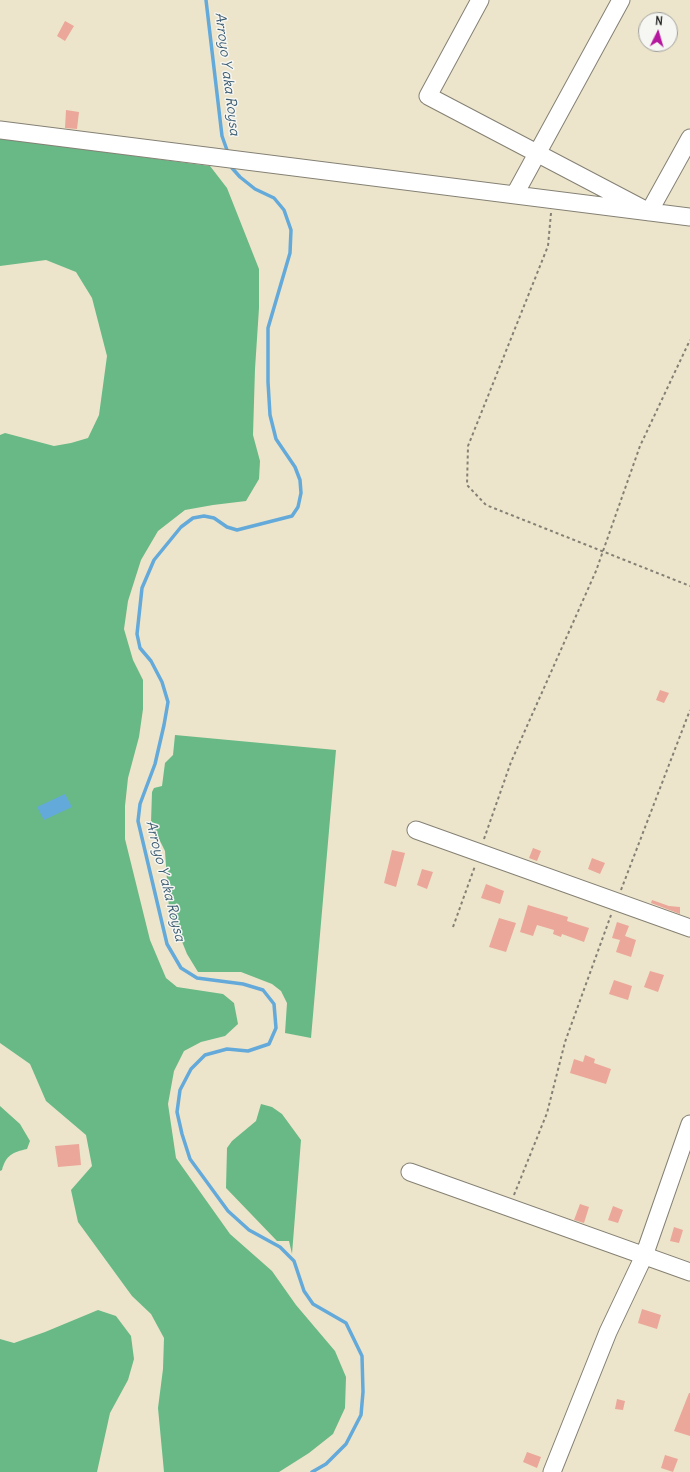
<!DOCTYPE html>
<html>
<head>
<meta charset="utf-8">
<style>
  body { margin:0 }
  #map { position:relative; width:690px; height:1472px; overflow:hidden; background:#ede5cb; font-family:Delius,sans-serif }
  canvas { display:block }
  .north { position:absolute; left:638px; top:12px; width:40px; height:40px; box-sizing:border-box; background:#f6f6f2; border:1px solid #9f9f9c; border-radius:50%; rotate:5deg; font-size:11px; font-weight:700; line-height:16px; text-align:center; color:#1c1c1c }
  .north::after { content:''; display:block; margin:auto; width:14px; height:18px; background:#b5179e; clip-path:polygon(50% 0,100% 100%,50% 72%,0 100%) }
</style>
</head>
<body>
<div id="map">
<canvas width="690" height="1472"></canvas>
<div class="north">N</div>
</div>
<script>
const ctx = document.querySelector('canvas').getContext('2d');
ctx.lineJoin = 'round';
function paint(path, color) {
  ctx.fillStyle = color;
  ctx.fill(path, 'evenodd');
}
function strokePath(path, color, width, dash) {
  ctx.strokeStyle = color;
  ctx.lineWidth = width;
  ctx.lineCap = dash ? 'butt' : 'round';
  ctx.setLineDash(dash || []);
  ctx.stroke(path);
}
function label(font, color, halo, rows, align = 'center') {
  ctx.font = font + ' Delius,sans-serif';
  ctx.lineWidth = 3;
  ctx.setLineDash([]);
  ctx.textBaseline = 'middle';
  ctx.strokeStyle = halo;
  ctx.fillStyle = color;
  for (const [text, x, y, turn = 0] of rows) {
    ctx.save();
    ctx.translate(x, y);
    ctx.rotate((+turn || 0) * Math.PI / 180);
    ctx.textAlign = isNaN(turn) ? turn : align;
    if (halo) ctx.strokeText(text, 0, 0);
    ctx.fillText(text, 0, 0);
    ctx.restore();
  }
}
paint(new Path2D(`
  M0 138 210 166 227 188 259 269V308L255 369 253 435 260 461 259 479 246 501 213 505 185 510 158 531 141 560 128 601 124 629 133 660 143 680V709L139 737 128 778 125 806V839L150 940 166 978 177 987 223 994 234 1003 238 1024 225 1036 201 1042 184 1051 174 1071 168 1104 176 1158 230 1234 272 1271 296 1305 335 1351 346 1377 345 1408 333 1434 309 1453 279 1472H164L158 1408 163 1369 164 1338 151 1314 132 1296 78 1222 71 1190 92 1166 86 1135 46 1101 30 1064 0 1043V435L5 433 54 446 71 443 88 438 99 415 107 356 92 298 76 272 46 260 0 266Z
  M175 735 336 750 311 1038 285 1033 287 1003 281 991 272 984 241 972H198L187 954 169 909 165 851 151 823 152 792 154 788 162 786 165 763 173 755Z
  M261 1104 272 1107 282 1114 301 1140 292 1254 289 1241H277L226 1188 227 1148 232 1141 256 1121Z
  M0 1106 20 1124 30 1141 27 1149C13 1152 6 1155 2 1170L0 1171Z
  M98 1310 116 1316 131 1336 134 1359 128 1380 110 1413 97 1472H0V1339L14 1343 45 1332Z`), '#68b986');
paint(new Path2D(`
  M65 794 72 807 44 820 37 807Z`), '#63aada');
strokePath(new Path2D(`
  M206 0 222 136 228 153
  M231 163 232 168 240 177 255 189 274 198 284 210 291 230 290 253 268 328V382L270 415 276 439 295 467 300 480 301 493 298 507 292 516 237 530 227 527 214 518 204 516 193 518 181 527 154 560 142 588 137 634 140 648 151 661 162 682 168 702 164 725 155 764 140 804 138 821 167 944 181 968 197 978 243 984 263 990 274 1004 276 1028 269 1044 248 1051 227 1049 205 1055 191 1069 180 1090 177 1112 182 1134 190 1159 228 1211 249 1230 280 1247 294 1261 304 1291 313 1304 346 1323 362 1356 363 1392 361 1415 346 1444 326 1464 312 1472`), '#63aada', 3.5);
paint(new Path2D(`
  M65 21 74 26 65 41 57 36Z
  M66 110 79 112 77 129 65 128Z
  M660 690 669 693 664 703 656 700Z
  M533 848 541 851 537 861 529 858Z
  M392 850 405 853 396 887 384 883Z
  M592 858 605 863 600 874 588 869Z
  M422 869 433 872 427 889 417 885Z
  M486 884 504 891 500 904 481 898Z
  M652 900 669 906 680 907V914L651 903Z
  M528 905 568 917 567 921 589 928 584 942 562 934 561 937 553 934 554 930 537 925 533 936 520 932Z
  M499 918 516 923 506 952 489 947Z
  M617 922 629 926 625 936 636 940 631 957 616 952 620 940 612 938Z
  M650 971 664 975 658 992 644 987Z
  M614 980 632 986 628 1000 609 994Z
  M585 1055 595 1059 594 1063 611 1069 606 1084 570 1073 574 1059 583 1062Z
  M79 1144 81 1165 58 1167 55 1146Z
  M580 1204 589 1207 584 1223 574 1220Z
  M613 1206 623 1210 618 1223 608 1220Z
  M674 1227 683 1230 679 1243 670 1241Z
  M642 1309 661 1315 657 1329 638 1323Z
  M689 1393H690V1436L674 1431Z
  M617 1399 625 1401 623 1410 615 1409Z
  M527 1452 541 1457 537 1468 523 1462Z
  M665 1455 678 1459 673 1472 661 1468Z`), '#eba799');
const minor = new Path2D(`
  M480 0 428 96 649 212 690 138
  M0 130 690 217
  M515 194 621 0
  M416 830 690 928
  M410 1172 690 1272
  M552 1472 608 1332 644 1256 690 1124`);
strokePath(minor, '#848074', 19);
strokePath(new Path2D(`
  M551 213 548 246 468 446 467 485 486 505 690 586
  M484 839 511 762 596 571 640 446 690 340
  M621 890 690 710
  M453 927 475 866
  M514 1195 547 1113 565 1042 611 915`), '#848074', 2, [3, 3]);
strokePath(minor, '#fff', 17);
label('italic 14px', '#3c5c71', '#f6f6f2', [
  ["Arroyo Y aka Roysa",227,74,83],
  ["Arroyo Y aka Roysa",165,881,76]
]);
</script>
</body>
</html>
